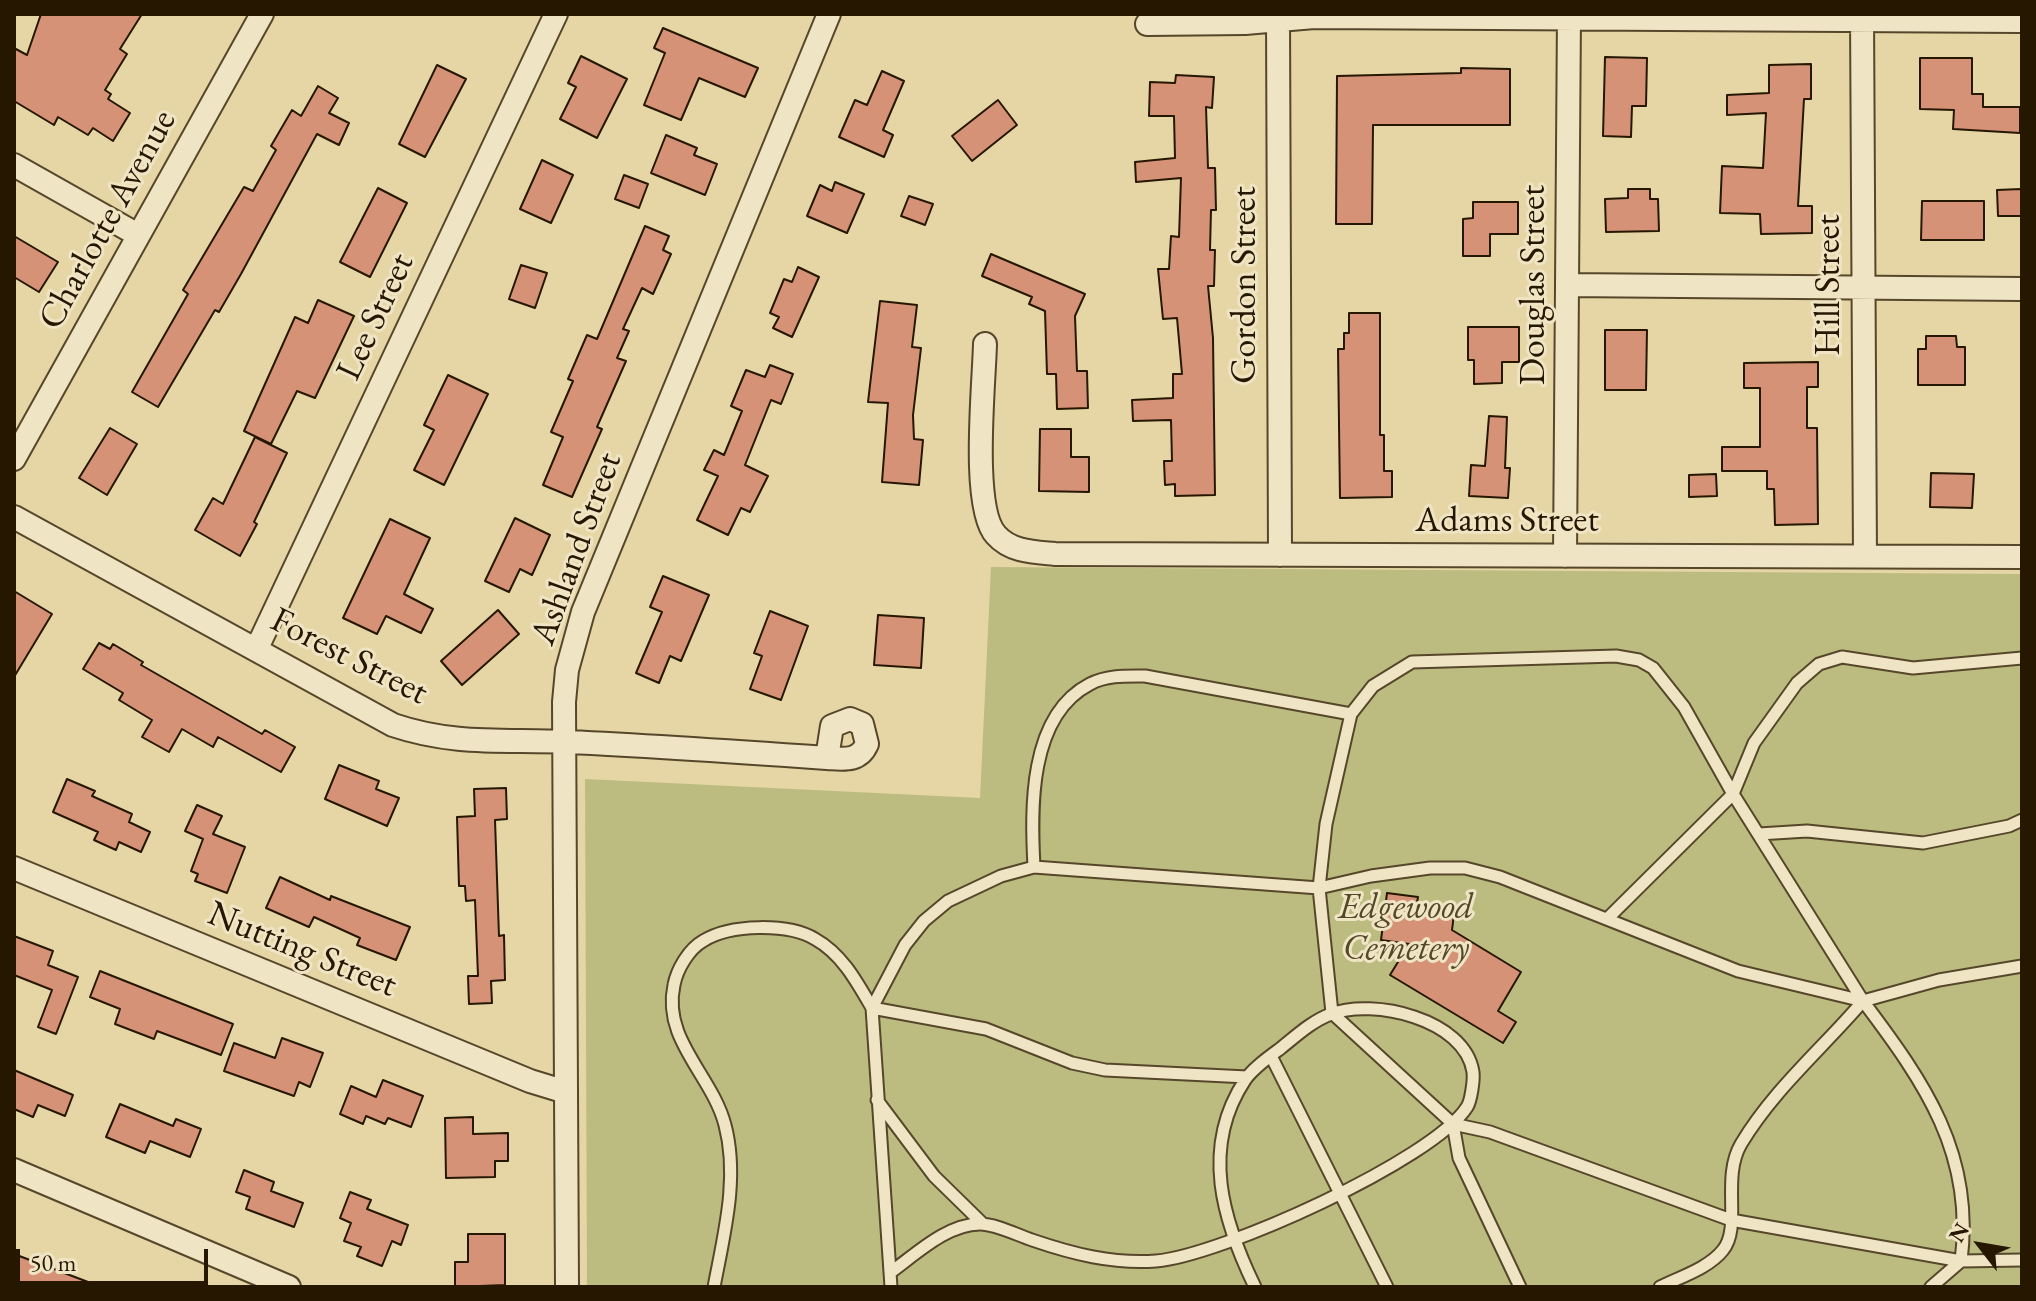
<!DOCTYPE html>
<html>
<head>
<meta charset="utf-8">
<style>
  body { margin:0 }
  #map { position:relative; width:2036px; height:1301px; overflow:hidden; background:#e6d6a5; font-family:"EB Garamond",serif }
  canvas { display:block }
  .frame { position:absolute; inset:0; border:16px solid #261701; pointer-events:none }
  .north { position:absolute; left:1940px; top:1205px; width:80px; height:80px; -webkit-text-stroke:6px #efe4c4; paint-order:stroke; rotate:301deg; font-size:22px; font-weight:700; line-height:32px; text-align:center; color:#261701 }
  .north::after { content:''; display:block; margin:auto; width:28px; height:36px; background:#261701; clip-path:polygon(50% 0,100% 100%,50% 72%,0 100%) }
  .scale { position:absolute; left:16px; top:1249px; width:192px; height:36px; box-sizing:border-box; border:4px solid #261701; border-top:0; padding-left:10px; font-size:24px; line-height:28px; white-space:nowrap; color:#261701; -webkit-text-stroke:6px #efe4c4; paint-order:stroke }
</style>
</head>
<body>
<div id="map">
<canvas width="2036" height="1301"></canvas>
<div class="frame"></div>
<div class="north">N</div>
<div class="scale">50 m</div>
</div>
<script>
const ctx = document.querySelector('canvas').getContext('2d');
ctx.lineJoin = 'round';
function paint(path, color) {
  ctx.fillStyle = color;
  ctx.fill(path, 'evenodd');
}
function strokePath(path, color, width, dash) {
  ctx.strokeStyle = color;
  ctx.lineWidth = width;
  ctx.lineCap = dash ? 'butt' : 'round';
  ctx.setLineDash(dash || []);
  ctx.stroke(path);
}
function label(font, color, halo, rows, align = 'center') {
  ctx.font = font + ' "EB Garamond",serif';
  ctx.lineWidth = 6;
  ctx.setLineDash([]);
  ctx.textBaseline = 'middle';
  ctx.strokeStyle = halo;
  ctx.fillStyle = color;
  for (const [text, x, y, turn = 0] of rows) {
    ctx.save();
    ctx.translate(x, y);
    ctx.rotate((+turn || 0) * Math.PI / 180);
    ctx.textAlign = isNaN(turn) ? turn : align;
    if (halo) ctx.strokeText(text, 0, 0);
    ctx.fillText(text, 0, 0);
    ctx.restore();
  }
}
paint(new Path2D(`
  M991 567 2022 574V1287H587L585 779 980 798Z`), '#bcbc81');
const building = new Path2D(`
  M41 14H142L120 49 127 54 105 90 111 94 108 99 130 113 113 141 93 128 88 135 58 117 54 125 14 101V48L27 55Z
  M663 28 758 68 745 97 699 78 681 120 644 105 665 53 654 48Z
  M581 56 627 79 597 138 560 119 576 87 568 83Z
  M1605 57 1647 58 1646 106H1632L1631 137 1603 136Z
  M1920 58H1972V94H1983V107H2020V133L1953 129 1954 110 1920 109Z
  M1811 64V99H1804L1798 206H1812V233L1761 234 1760 214 1720 213 1722 166 1763 168 1766 113 1727 115V95L1769 93V65Z
  M437 65 466 79 425 157 399 144Z
  M1461 68 1510 69V125H1373L1372 224H1336L1337 76 1461 73Z
  M882 71 904 81 883 130 893 135 884 157 839 137 855 100 867 105Z
  M1176 75 1214 77 1212 108 1206 107 1208 168H1215L1216 210H1211L1210 250H1215L1214 286H1208L1213 338 1215 495 1175 496V484L1165 485 1164 461H1172L1171 420 1133 421 1132 400 1173 398V374H1182L1177 318 1163 319 1158 269H1169L1171 236 1179 237 1181 178 1136 182 1135 162 1175 158 1174 116H1149L1150 82 1175 83Z
  M318 86 338 98 329 113 349 123 339 145 317 134 241 274 219 312 215 310 158 407 132 392 188 294 183 290 244 187 253 191 276 150 271 146 292 110 301 116Z
  M998 100 1017 125 972 161 952 136Z
  M666 135 697 148 694 155 717 164 705 195 651 173Z
  M542 160 573 175 551 223 520 209Z
  M624 175 648 184 639 208 615 199Z
  M835 182 864 194 847 233 807 216 820 185 832 191Z
  M378 188 407 203 370 277 340 262Z
  M1628 189H1650V199H1658L1659 231 1606 232 1605 199 1628 198Z
  M2021 189 2022 216H1998L1997 190Z
  M909 196 933 204 925 225 901 216Z
  M1922 201H1984V240H1921Z
  M1473 202H1518V234H1490V256H1463V219L1473 218Z
  M645 226 669 236 663 250 671 254 653 294 642 288 623 329 629 331 617 358 626 361 597 427 602 429 572 497 543 485 563 437 551 432 573 381 568 379 587 335 597 339Z
  M14 236 58 262 39 292 14 277Z
  M991 254 1085 294 1075 316 1077 371H1087L1088 408 1057 409 1056 374H1047L1045 311 1029 304 1032 297 982 276Z
  M521 265 547 273 535 308 509 299Z
  M798 267 819 277 792 337 773 328 779 317 770 313 784 279 792 282Z
  M318 300 354 316 315 398 297 391 271 444 244 431 295 317 308 323Z
  M880 301 917 305 912 347 921 348 913 415 914 439 923 440 919 485 882 482 888 403 868 402Z
  M1349 313H1380V435H1384V471H1392V497L1340 498 1338 349H1344V333H1349Z
  M1468 327H1519V362H1502V383L1474 384V360H1468Z
  M1605 330H1647L1646 390H1605Z
  M1926 336H1956L1957 347H1965V385H1918V349H1926Z
  M1818 362V387H1807V428H1817L1818 524 1775 525 1774 489H1767V471H1722V447H1760V388H1744V363Z
  M770 365 793 374 781 404 771 400 745 465 768 476 750 512 741 508 728 535 697 520 718 476 704 470 714 450 724 455 742 411 731 406 746 370 765 377Z
  M448 375 488 394 444 485 414 470 434 430 424 425Z
  M1489 416 1507 417 1505 468H1510L1508 498 1469 496 1471 465 1485 466Z
  M110 428 137 444 107 495 79 478Z
  M1040 429H1071V457H1089V492L1039 491Z
  M255 437 287 453 254 522 257 524 240 556 195 530 213 498 223 504Z
  M1931 473 1974 474 1972 508 1930 507Z
  M1716 474 1717 496 1689 497V475Z
  M515 518 550 535 532 575 520 569 509 592 485 581Z
  M390 519 430 538 404 594 433 609 421 633 386 616 377 634 343 618Z
  M663 576 709 595 681 661 670 656 659 683 636 673 662 612 650 607Z
  M14 591 52 614 14 677Z
  M498 610 519 634 462 685 441 661Z
  M770 611 808 626 781 700 750 689 762 656 754 653Z
  M878 615 924 618 921 668 874 665Z
  M99 643 110 649 113 644 143 662 141 665 262 734 265 730 295 747 281 772 218 737 213 747 182 729 169 752 142 737 152 720 119 700 123 693 83 669Z
  M339 765 379 781 376 789 399 798 387 826 325 799Z
  M67 779 95 791 92 796 132 814 129 822 150 832 141 852 119 842 116 850 94 840 98 832 53 812Z
  M506 788 507 819 495 820 499 936 504 935 505 980 491 981 492 1003 469 1004 468 976H478L475 900 466 901 465 886H459L457 817 475 816 474 789Z
  M197 805 222 816 213 834 245 847 227 893 195 881 198 874 191 871 203 839 185 831Z
  M280 877 330 900 331 896 410 927 396 960 357 945 360 938 314 917 309 927 266 908Z
  M1387 893 1418 897 1416 908 1454 914 1452 930 1521 972 1498 1011 1516 1022 1503 1043 1390 975 1409 944 1381 940Z
  M14 936 53 951 48 965 78 977 56 1034 38 1027 52 990 14 975Z
  M100 971 233 1024 221 1055 157 1031 154 1039 115 1024 120 1009 90 997Z
  M282 1038 323 1053 310 1087 299 1082 294 1096 224 1071 234 1043 275 1058Z
  M14 1070 73 1095 65 1116 38 1105 33 1117 14 1109Z
  M383 1080 423 1096 411 1127 388 1118 385 1124 366 1116 363 1124 340 1114 351 1086 376 1097Z
  M120 1104 173 1126 176 1119 201 1129 190 1157 150 1141 145 1153 106 1137Z
  M473 1117V1134L508 1133V1161H495V1177L446 1178 445 1118Z
  M244 1170 274 1182 271 1191 303 1203 294 1227 246 1209 250 1197 236 1192Z
  M350 1192 371 1200 367 1209 408 1225 401 1245 392 1241 382 1266 357 1256 361 1247 344 1241 351 1223 340 1218Z
  M468 1234H505V1285L455 1287V1262H468Z
  M14 1254 96 1285 95 1287H14Z`);
paint(building, '#d59277');
strokePath(building, '#261701', 2);
const lane = new Path2D(`
  M1759 834 1807 831 1923 843 2009 826 2022 820
  M1034 867C1031 810 1028 716 1090 684 1107 675 1126 676 1145 676L1351 714
  M1607 919 1733 794 1754 743 1797 683 1819 664 1842 657 1913 668 2022 658
  M1863 1001C1924 1082 1975 1154 1961 1261L1931 1287
  M1271 1056 1387 1287
  M877 1100 934 1176 982 1223
  M1453 1124 1459 1158 1520 1287
  M891 1272C916 1254 947 1224 980 1224 996 1224 1017 1235 1032 1240 1073 1254 1112 1264 1156 1261 1220 1256 1433 1160 1467 1107 1471 1101 1474 1080 1473 1072 1465 1019 1373 998 1331 1014 1312 1021 1296 1036 1281 1048 1269 1057 1253 1068 1245 1080 1200 1148 1223 1221 1255 1287
  M714 1287C724 1234 739 1178 725 1125 712 1075 662 1040 674 985 677 969 689 949 703 941 730 924 788 923 815 939 842 954 857 982 872 1008L986 1029 1072 1063 1105 1070 1247 1077
  M891 1287 872 1008 905 945 924 921 948 901 1001 876 1034 867 1319 888 1371 876 1430 868H1465L1500 877 1738 971 1863 1001 1939 980 2022 966
  M1660 1287C1680 1277 1709 1268 1723 1250 1742 1227 1721 1178 1741 1144 1774 1089 1822 1049 1863 1001L1733 794 1684 707 1653 668 1639 660 1616 656 1412 662 1373 686 1351 714 1326 824 1319 888 1332 1013 1453 1124 1490 1132 1731 1220 1961 1261 2022 1260`);
const street = new Path2D(`
  M1278 14 1280 555
  M1862 14 1865 556
  M1147 24 1245 23 1314 17 2022 21
  M14 165 138 235
  M1568 285 2022 289
  M985 344C984 385 971 508 996 535 1011 552 1034 552 1055 554L2022 557
  M14 459 262 14
  M14 517 393 725C455 746 506 739 569 742 655 746 741 752 827 758 844 759 859 762 867 744L862 724 850 719 832 726 827 758
  M1565 556 1569 14
  M257 648 556 14
  M14 868 530 1081 566 1092
  M14 1170 289 1287
  M567 1287 564 702 567 670 583 612 829 14`);
strokePath(lane, '#56472a', 15);
strokePath(street, '#56472a', 26);
strokePath(lane, '#efe4c4', 11);
strokePath(street, '#efe4c4', 22);
label('36px', '#261701', '#efe4c4', [
  ["Charlotte Avenue",108,220,-61],
  ["Gordon Street",1245,285,-90],
  ["Douglas Street",1534,285,-90],
  ["Hill Street",1829,285,-90],
  ["Lee Street",376,317,-65],
  ["Adams Street",1507,521],
  ["Ashland Street",577,549,-70],
  ["Forest Street",349,657,27],
  ["Nutting Street",302,950,22]
]);
label('italic 36px', '#534927', '#efe4c4', [
  ["Edgewood",1406,908],
  ["Cemetery",1406,949]
]);
</script>
</body>
</html>
